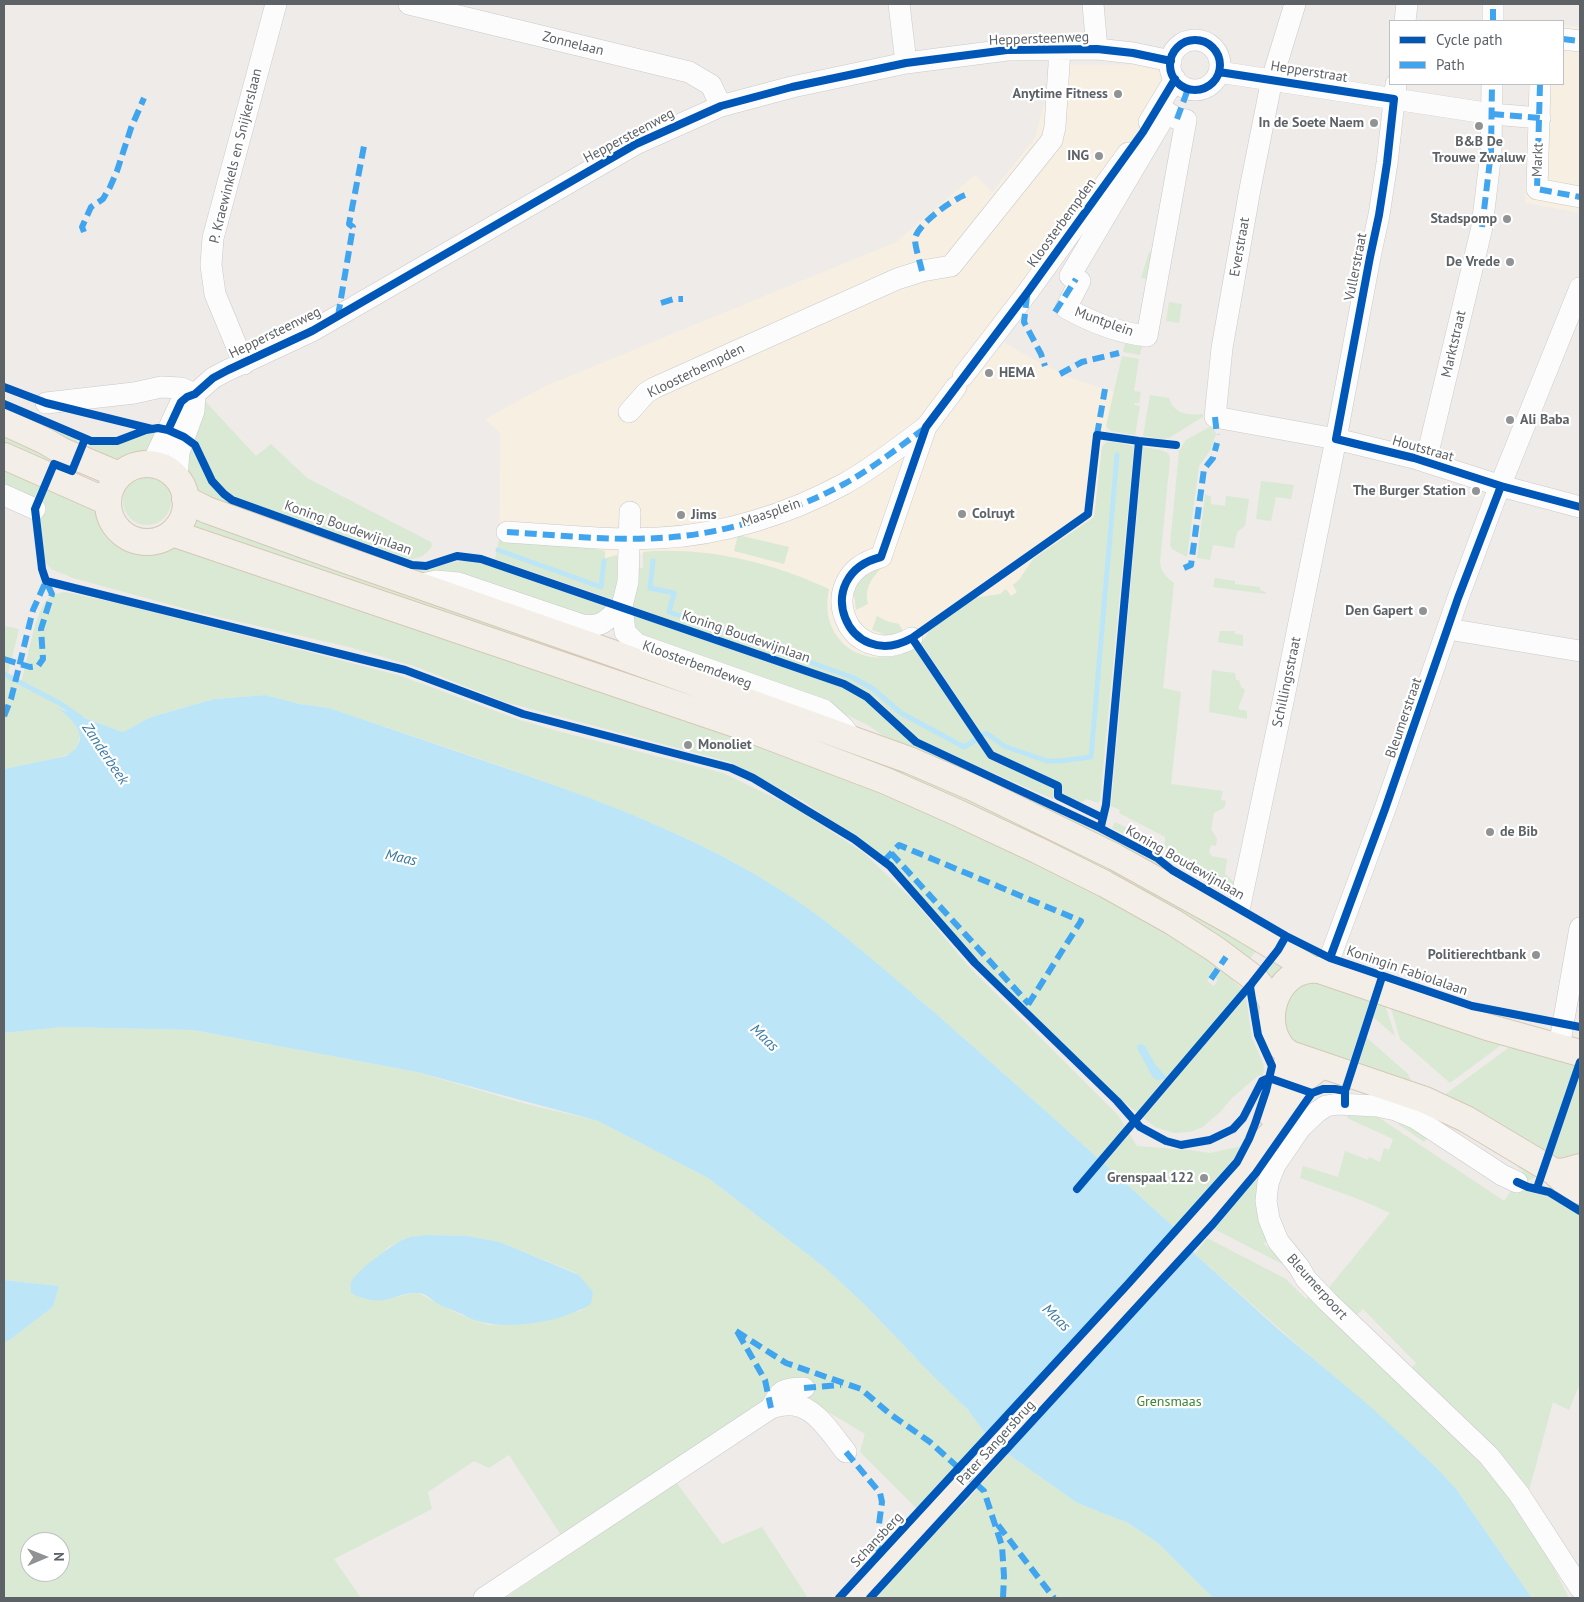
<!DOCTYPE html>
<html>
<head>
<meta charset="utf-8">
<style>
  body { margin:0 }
  #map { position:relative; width:1584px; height:1602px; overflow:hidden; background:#eeebe8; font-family:"PT Sans",sans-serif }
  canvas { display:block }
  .frame { position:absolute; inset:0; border:5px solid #5d6266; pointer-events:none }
  .legend { position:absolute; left:1389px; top:20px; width:175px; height:65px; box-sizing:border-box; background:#fff; border:1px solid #bec0c2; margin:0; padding:6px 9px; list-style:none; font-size:15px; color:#5d6266 }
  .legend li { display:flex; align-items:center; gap:10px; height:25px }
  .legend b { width:25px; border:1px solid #bec0c2 }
  .north { position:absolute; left:20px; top:1532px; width:50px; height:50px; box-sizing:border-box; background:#fff; border:1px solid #bec0c2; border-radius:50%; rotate:89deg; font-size:14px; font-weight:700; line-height:20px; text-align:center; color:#5d6266 }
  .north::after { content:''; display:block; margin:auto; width:18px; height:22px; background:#909294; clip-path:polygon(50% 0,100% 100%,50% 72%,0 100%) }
</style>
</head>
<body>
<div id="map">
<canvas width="1584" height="1602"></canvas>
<div class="frame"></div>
<ul class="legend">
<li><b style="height:6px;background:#0057b8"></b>Cycle path</li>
<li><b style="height:6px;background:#40a5ee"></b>Path</li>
</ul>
<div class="north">N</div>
</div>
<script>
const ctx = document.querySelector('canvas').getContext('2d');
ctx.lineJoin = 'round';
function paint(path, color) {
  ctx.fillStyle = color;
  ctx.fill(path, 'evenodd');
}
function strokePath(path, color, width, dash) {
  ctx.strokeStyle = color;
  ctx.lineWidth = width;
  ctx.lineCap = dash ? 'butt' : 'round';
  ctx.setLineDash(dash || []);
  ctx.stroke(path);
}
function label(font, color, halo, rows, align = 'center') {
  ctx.font = font + ' "PT Sans",sans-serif';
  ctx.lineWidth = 4.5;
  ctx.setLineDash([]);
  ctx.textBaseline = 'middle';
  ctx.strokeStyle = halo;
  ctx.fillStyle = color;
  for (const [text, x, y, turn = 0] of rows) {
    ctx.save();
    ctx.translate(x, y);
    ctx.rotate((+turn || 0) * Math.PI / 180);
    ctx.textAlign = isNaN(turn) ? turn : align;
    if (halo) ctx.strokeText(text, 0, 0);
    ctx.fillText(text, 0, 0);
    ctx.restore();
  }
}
paint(new Path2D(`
  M1563 25 1580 27V213L1525 203 1528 84H1563Z
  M1054 65H1160V76L1174 89 999 339 1023 354 1074 379 1114 392 1102 446 1094 517 1033 559 1019 580 1013 585 1017 592 1011 596 1000 594 974 598 930 628 924 639 914 648 890 658H873L853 651 843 643 835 633 828 617 827 603 829 589 788 572 721 555 689 551H661L605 558 515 539H499L500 433 485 419 543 387 896 242 975 175 992 192 1035 138Z`), '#f7efe1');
paint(new Path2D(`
  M1149 252 1162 255 1157 282 1141 278Z
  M1169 302 1182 304 1179 323 1166 321Z
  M1127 334 1144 337 1140 355 1123 352Z
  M1122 356 1139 359 1134 391 1141 392 1139 403H1135L1134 405 1140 406 1135 435 1111 431 1106 426Z
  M1150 395 1169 398C1173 413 1188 416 1202 414L1204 416 1169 438 1162 439 1143 436Z
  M204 400 256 456 271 444 307 478 431 542 432 546C426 555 420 559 409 559L253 505C236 498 220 491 212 474 206 461 203 448 194 437Z
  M4 405 76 438 78 446 4 411Z
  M1211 426 1216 433 1211 449 1199 466 1187 557 1172 549 1170 545 1179 451 1186 440Z
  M156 432 148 451 138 456 118 462 87 447 91 444H117Z
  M4 438 29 445 53 454 47 470 4 450Z
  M1108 441 1134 446 1100 800 1098 803 1087 799 1081 803 1061 793 1062 784 994 752 921 643 927 635 930 628 974 598 1000 594 1006 589 1011 596 1017 592 1013 585 1019 580 1033 559 1094 517 1102 446Z
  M190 444C210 468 201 490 238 507L409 569C432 574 452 557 475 561L611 607 596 619 425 577 194 492 186 476Z
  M1143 447 1160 450 1168 453 1170 459 1160 562C1161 572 1166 577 1174 583L1163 688 1181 692 1171 784 1223 791 1221 800 1226 801 1224 808 1214 813 1211 829 1217 839 1216 846 1211 845 1209 852 1212 856 1227 859 1225 874 1234 882 1233 886 1227 889 1171 854 1165 848V837L1119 813 1120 810 1111 806Z
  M4 462 43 480 34 498 4 488Z
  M123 501a24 24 0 1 1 48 0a24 24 0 1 1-48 0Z
  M1261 481 1294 485 1291 499 1276 497 1271 521 1256 519Z
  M50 483 98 511 106 527 113 536 124 544 141 550H147L159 548 170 544 823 765 987 834 1221 960 1207 981 1214 986 1218 980 1214 977 1224 962 1239 973 1233 981 1245 991 1252 1038 1264 1065 1263 1076 1259 1075 1232 1098 1220 1112 1203 1127 1190 1132 1174 1133 1155 1127 1114 1094 985 968 880 854 803 801 730 762 505 702 417 667 349 647 197 612 73 578 51 569 44 560 40 517 41 504Z
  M1205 495 1211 496V504L1225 506 1226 496 1249 499 1245 526 1237 532 1234 548 1213 545 1210 560 1197 558Z
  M195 513 822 740 189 528Z
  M738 535 789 547 784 564 734 551Z
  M499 539C535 538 570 543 605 551V558L617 555V568H621L615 600 495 559Z
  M653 551C717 549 771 563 829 589 817 644 868 674 914 648L989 759 1054 788 1053 799 920 741 914 736 876 698 854 685 631 606 639 568H643V552Z
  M882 567C872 578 864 588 868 604L856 610 854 593 858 579Z
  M1215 578 1235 581V584L1260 587V590L1266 592V594L1213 587Z
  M65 592 126 605 398 675 520 720 561 732 723 773 795 808 864 853 914 901 968 966 1118 1115 1137 1146 1189 1150 1210 1153 1243 1146C1223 1177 1199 1202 1175 1228 1095 1155 1015 1083 934 1012 881 967 829 921 771 884 717 850 660 826 602 803 512 768 420 739 329 708L300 704 265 695 214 699 151 717 123 732 60 708 78 727 80 735 78 744 72 753 57 758 4 769V626L19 629 8 674 21 682C28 662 34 609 50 597 55 593 60 593 65 592Z
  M629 614 852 691 868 701 914 745 1081 823 1155 862 1167 871 904 749 866 724 832 708 638 635Z
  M877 616 886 621 899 624 904 633 887 635 872 630Z
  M1220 631H1235V634L1243 635V646L1218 642Z
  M1212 670 1235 673 1236 680H1239L1241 687 1245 690 1238 709 1247 711V719L1209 712Z
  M836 747 959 790 1260 946 1246 964 832 752Z
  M1115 822 1154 841V850L1112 828Z
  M1276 956 1295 965 1272 985 1261 975Z
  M1307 980 1372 995 1348 1067 1303 1051 1282 1029 1288 995Z
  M1379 998 1383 999 1395 1036 1373 1017Z
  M1389 1001 1508 1040 1450 1083 1400 1039Z
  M62 1027 193 1030 417 1072 526 1104 598 1121 708 1178 824 1267 863 1303 933 1376 968 1410 985 1433 917 1509 860 1452 865 1434 805 1398 564 1540 509 1455 489 1468 474 1461 428 1492 432 1509 334 1559 361 1598H4V1342L8 1341 53 1307 59 1286 4 1280V1033ZM426 1235 468 1236 500 1242 569 1270 579 1275 582 1310 548 1320 489 1325 468 1318 438 1304 419 1293 408 1294 384 1300 351 1283 356 1275 380 1256 387 1248 406 1238ZM30 1542H60V1572H30Z
  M1366 1037 1408 1074 1413 1085 1355 1069Z
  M1515 1043 1577 1063 1544 1157 1439 1099Z
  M1580 1073V1155L1568 1159H1551Z
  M1348 1115 1378 1117 1504 1201 1515 1185 1526 1190 1549 1196 1580 1215V1383L1569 1410 1553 1402 1527 1498 1408 1372 1416 1363 1363 1309 1352 1319 1326 1291 1390 1213 1361 1200 1300 1178 1303 1166 1338 1177 1345 1151 1368 1160 1369 1157 1380 1162 1384 1148 1389 1150 1393 1139 1347 1118Z
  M1400 1121 1427 1138 1424 1142 1398 1124Z
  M1520 1165 1537 1176 1528 1181 1519 1178 1523 1171 1517 1167Z
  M1264 1168 1269 1237 1264 1244 1294 1270 1214 1229Z
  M1207 1238 1286 1279 1306 1299 1308 1297 1477 1454 1534 1529 1569 1598H1532L1457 1490 1437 1468 1195 1254Z
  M1008 1454 1077 1503 1128 1523 1158 1543 1213 1598H874L951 1514 964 1504Z
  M676 1482 722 1544 762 1527 808 1598H505Z`), '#d9e9d3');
paint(new Path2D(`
  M265 695 300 704 329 708C390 729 451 749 511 770 601 801 690 834 771 884 830 920 881 967 934 1012 1015 1083 1095 1155 1175 1228L1195 1254 1278 1329 1373 1409 1437 1468 1457 1490 1532 1598H1213L1158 1543 1128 1523 1077 1503 1008 1454 985 1433 968 1410 933 1376 863 1303 824 1267 708 1178 598 1121 417 1072 193 1030 62 1027 4 1033V769L66 756C93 740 75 722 58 708L123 732 151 717 214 699Z
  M1141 1044 1145 1046 1155 1064 1168 1079 1156 1080 1152 1076 1137 1048 1138 1045Z
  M426 1235 468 1236 500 1242 579 1275 593 1292 591 1304C560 1323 503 1332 469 1318 466 1317 463 1314 459 1313 452 1309 444 1308 438 1304 431 1300 426 1293 418 1293 406 1292 395 1298 384 1300 372 1302 361 1298 351 1293 351 1290 350 1285 351 1282 356 1271 395 1242 407 1238 413 1236 420 1236 426 1235Z
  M4 1280 59 1286 53 1307 8 1341 4 1342Z`), '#bce6f8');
strokePath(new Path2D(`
  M498 550 601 587 604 561
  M653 561 650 588 674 593 669 612 854 678 873 689 901 713 964 747 976 740
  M4 674 61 704 81 718
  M983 735 986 733 1004 746 1047 761H1060L1091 757 1117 455`), '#bce6f8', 5);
const minor = new Path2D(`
  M409 4 689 72 711 85 721 106
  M899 4 906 63
  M1093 4 1097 49
  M1295 4 1272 79 1250 189 1222 348 1215 417 1336 439 1414 458 1501 486 1580 507
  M1405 21 1407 4
  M1493 21V4
  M1563 39 1580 41
  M1170 65a25 25 0 1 1 50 0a25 25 0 1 1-50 0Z
  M1219 72 1492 114 1540 118
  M1540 84 1537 189 1580 197
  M1167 112 1177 119 1186 120 1147 336C1119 333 1091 322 1066 308L1080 281 1070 276Z
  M1149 122 1175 79
  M244 364 215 294 211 265 213 238 276 4
  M963 376 1027 293 1128 153
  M46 403 134 393 161 387 181 388 195 394
  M629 412 646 393 654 388 897 279 922 271 951 266 1052 140 1055 127 1060 49
  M1426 461 1482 227 1491 152 1492 84
  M152 464 181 402 187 397 195 394 213 378 228 370 312 331 636 144 721 106 792 87 906 63 1007 50 1097 49 1133 53 1171 61
  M177 478 179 452 194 411 195 394
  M4 495 35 509
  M507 532C557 535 609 541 659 538 722 535 789 514 844 484 873 468 899 447 926 427
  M418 585 436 581 458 583 582 625C604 628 607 619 622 606L625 632 637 644 824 710 843 727 852 739
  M622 606 628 582 630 512
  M1448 629 1580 651
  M912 638C847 674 809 575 881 557L926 427 956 387
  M1236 924 1285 692 1336 439 1370 257 1379 215 1387 163 1396 84
  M1325 971 1385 809 1458 598 1494 501 1580 288
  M1559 1047 1580 928
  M1517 1182 1502 1175 1415 1118 1396 1110 1377 1106 1338 1104 1326 1106 1317 1112 1300 1128 1275 1165 1268 1183 1266 1201 1269 1219 1278 1241 1299 1267 1306 1279 1328 1302 1489 1456 1519 1494 1580 1588
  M771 1408C781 1389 782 1389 804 1388
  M484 1598 771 1408C809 1394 825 1426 846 1452`);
const major = new Path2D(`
  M4 422 45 441 62 451 119 475
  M4 456 108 502
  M108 503a39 39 0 1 1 78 0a39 39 0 1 1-78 0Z
  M185 499 207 510 340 558 615 654 909 760 974 788 1115 857 1236 924 1311 969
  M172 533 744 727 886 781 956 812 1037 850 1105 884 1173 922 1215 949 1255 979 1267 993 1273 1004
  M1580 1053 1487 1027 1319 970C1281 965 1260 1014 1279 1043 1281 1048 1286 1051 1290 1054L1425 1100 1466 1119 1553 1171 1562 1172 1580 1167
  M1271 1114 1290 1054
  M1553 1171 1563 1180 1580 1191
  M856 1598 1225 1194 1240 1175 1262 1144 1276 1129 1303 1080 1321 1066`);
strokePath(minor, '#cacaca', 22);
strokePath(major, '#d5c8b6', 28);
strokePath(minor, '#fcfcfc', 21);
strokePath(major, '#f3efe8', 26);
strokePath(new Path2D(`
  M1493 21V4
  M1563 39 1580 41
  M1540 84 1537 189 1580 197
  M1492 114 1540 118
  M1177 119 1188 89
  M1482 227 1491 152 1492 84
  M84 232 82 227 91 207 103 199 110 187 117 171 131 128 144 98
  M922 271C920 262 915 247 915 239 917 224 952 200 965 195
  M1027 296 1024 322 1041 354 1045 366
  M661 303 674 299H683
  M1055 312 1076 279
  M338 316 353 227 349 224 365 141
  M1060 374 1082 362 1119 353
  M1215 417 1217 435
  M1097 435 1105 389
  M507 532C557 535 609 541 659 538 722 535 788 514 844 484 873 468 899 447 925 428
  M1184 568 1191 565 1204 469 1213 458 1217 443
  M4 659 30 667 38 666 43 659 41 629 52 594 46 581
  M4 716 11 699 33 610 46 581
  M891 853 1029 1004
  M884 861 899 845 1081 921 1024 1011
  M1211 979 1226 957
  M736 1331 786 1363 861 1389 890 1414 930 1442 984 1491 1002 1546 1004 1576 1003 1598
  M738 1333 765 1380 771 1408
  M804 1388 841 1385
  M846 1452 880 1493 882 1502 879 1524 885 1532 875 1551
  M998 1525 1054 1598`), '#40a5ee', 6, [12, 6]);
strokePath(new Path2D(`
  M1170 65a25 25 0 1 1 50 0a25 25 0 1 1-50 0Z
  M1219 72 1394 99 1387 163 1379 215 1370 257 1336 439 1414 458 1501 486 1580 507
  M4 387 46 403 152 429
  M4 404 91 441H117L146 430 158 428 168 430 184 437 195 445 212 481 224 494 232 500 412 565 426 566 457 556 481 559 844 684 867 697 916 742 1100 828 1157 858 1172 870 1286 936 1330 958 1472 1006 1580 1027
  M168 430 181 402 187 397 195 394 213 378 228 370 312 331 636 144 721 106 792 87 906 63 1007 50 1097 49 1133 53 1171 61
  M85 439 72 471 54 464 35 509 42 569 46 581 405 670 523 714 731 768 753 778 854 839 890 866 975 963 1117 1101 1140 1127 1166 1141 1181 1145 1210 1140 1233 1129 1243 1118 1262 1081 1269 1078
  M912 638C847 674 809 575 881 557L926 427 1027 293 1143 132 1175 79
  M1103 818 1058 796V786L991 755 912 638 1088 514 1097 435 1139 441 1176 445
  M1101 826 1106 805 1139 441
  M1330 958 1385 809 1458 598 1501 486
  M1269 1078 1312 1093 1323 1089H1335L1345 1091
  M1345 1104V1091L1382 977
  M1517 1182 1528 1187 1549 1192 1580 1211
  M1537 1188 1580 1062
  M1077 1189 1252 983 1278 950 1286 936
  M839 1598 1128 1284 1237 1162 1249 1139 1255 1124 1266 1091 1272 1066 1258 1035 1250 987 1252 983
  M870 1598 1213 1224 1256 1173 1312 1093`), '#0057b8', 8);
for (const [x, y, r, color] of [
  [1118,94,5,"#909294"],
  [1374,123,5,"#909294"],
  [1479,126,5,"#909294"],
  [1099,156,5,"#909294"],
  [1507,219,5,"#909294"],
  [1510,262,5,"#909294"],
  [989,373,5,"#909294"],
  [1510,420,5,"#909294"],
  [1476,491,5,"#909294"],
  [962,514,5,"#909294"],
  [681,515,5,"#909294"],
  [1423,611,5,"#909294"],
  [688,745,5,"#909294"],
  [1490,832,5,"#909294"],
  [1536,955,5,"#909294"],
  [1204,1178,5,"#909294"]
]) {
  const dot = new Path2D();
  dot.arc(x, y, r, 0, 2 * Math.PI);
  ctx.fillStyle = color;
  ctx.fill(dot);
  strokePath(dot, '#fff', 2);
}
label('14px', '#5d6266', '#fff', [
  ["Heppersteenweg",1039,39,-2],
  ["Zonnelaan",573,44,14],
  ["Hepperstraat",1309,72,9],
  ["Heppersteenweg",629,136,-28],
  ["P. Kraewinkels en Snijkerslaan",236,156,-76],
  ["Markt",1538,160,-88],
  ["Kloosterbempden",1062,223,-54],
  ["Everstraat",1240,247,-80],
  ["Vullerstraat",1356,267,-79],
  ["Muntplein",1104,322,20],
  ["Heppersteenweg",275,333,-26],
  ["Marktstraat",1454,344,-77],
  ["Kloosterbempden",696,371,-26],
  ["Houtstraat",1423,449,16],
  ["Maasplein",771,513,-19],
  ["Koning Boudewijnlaan",348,528,20],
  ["Koning Boudewijnlaan",746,637,19],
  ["Kloosterbemdeweg",697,665,20],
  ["Schillingsstraat",1287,682,-78],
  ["Bleumerstraat",1404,718,-71],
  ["Koning Boudewijnlaan",1185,863,30],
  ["Koningin Fabiolalaan",1407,971,19],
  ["Bleumerpoort",1317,1287,48],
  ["Pater Sangersbrug",996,1443,-48],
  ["Schansberg",877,1540,-47]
]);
label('bold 14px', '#5d6266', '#fff', [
  ["Anytime Fitness",1108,94],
  ["In de Soete Naem",1364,123],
  ["B&B De",1479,142,"center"],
  ["Trouwe Zwaluw",1479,158,"center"],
  ["ING",1089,156],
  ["Stadspomp",1497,219],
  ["De Vrede",1500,262],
  ["HEMA",999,373,"left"],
  ["Ali Baba",1520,420,"left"],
  ["The Burger Station",1466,491],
  ["Colruyt",972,514,"left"],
  ["Jims",691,515,"left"],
  ["Den Gapert",1413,611],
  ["Monoliet",698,745,"left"],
  ["de Bib",1500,832,"left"],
  ["Politierechtbank",1526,955],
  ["Grenspaal 122",1194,1178]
], 'right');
label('14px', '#3c8635', '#fff', [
  ["Grensmaas",1169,1402]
]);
label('italic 15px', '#3c7ba1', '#fff', [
  ["Zanderbeek",105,754,56],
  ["Maas",401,858,12],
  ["Maas",764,1038,44],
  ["Maas",1056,1318,44]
]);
</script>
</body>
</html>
